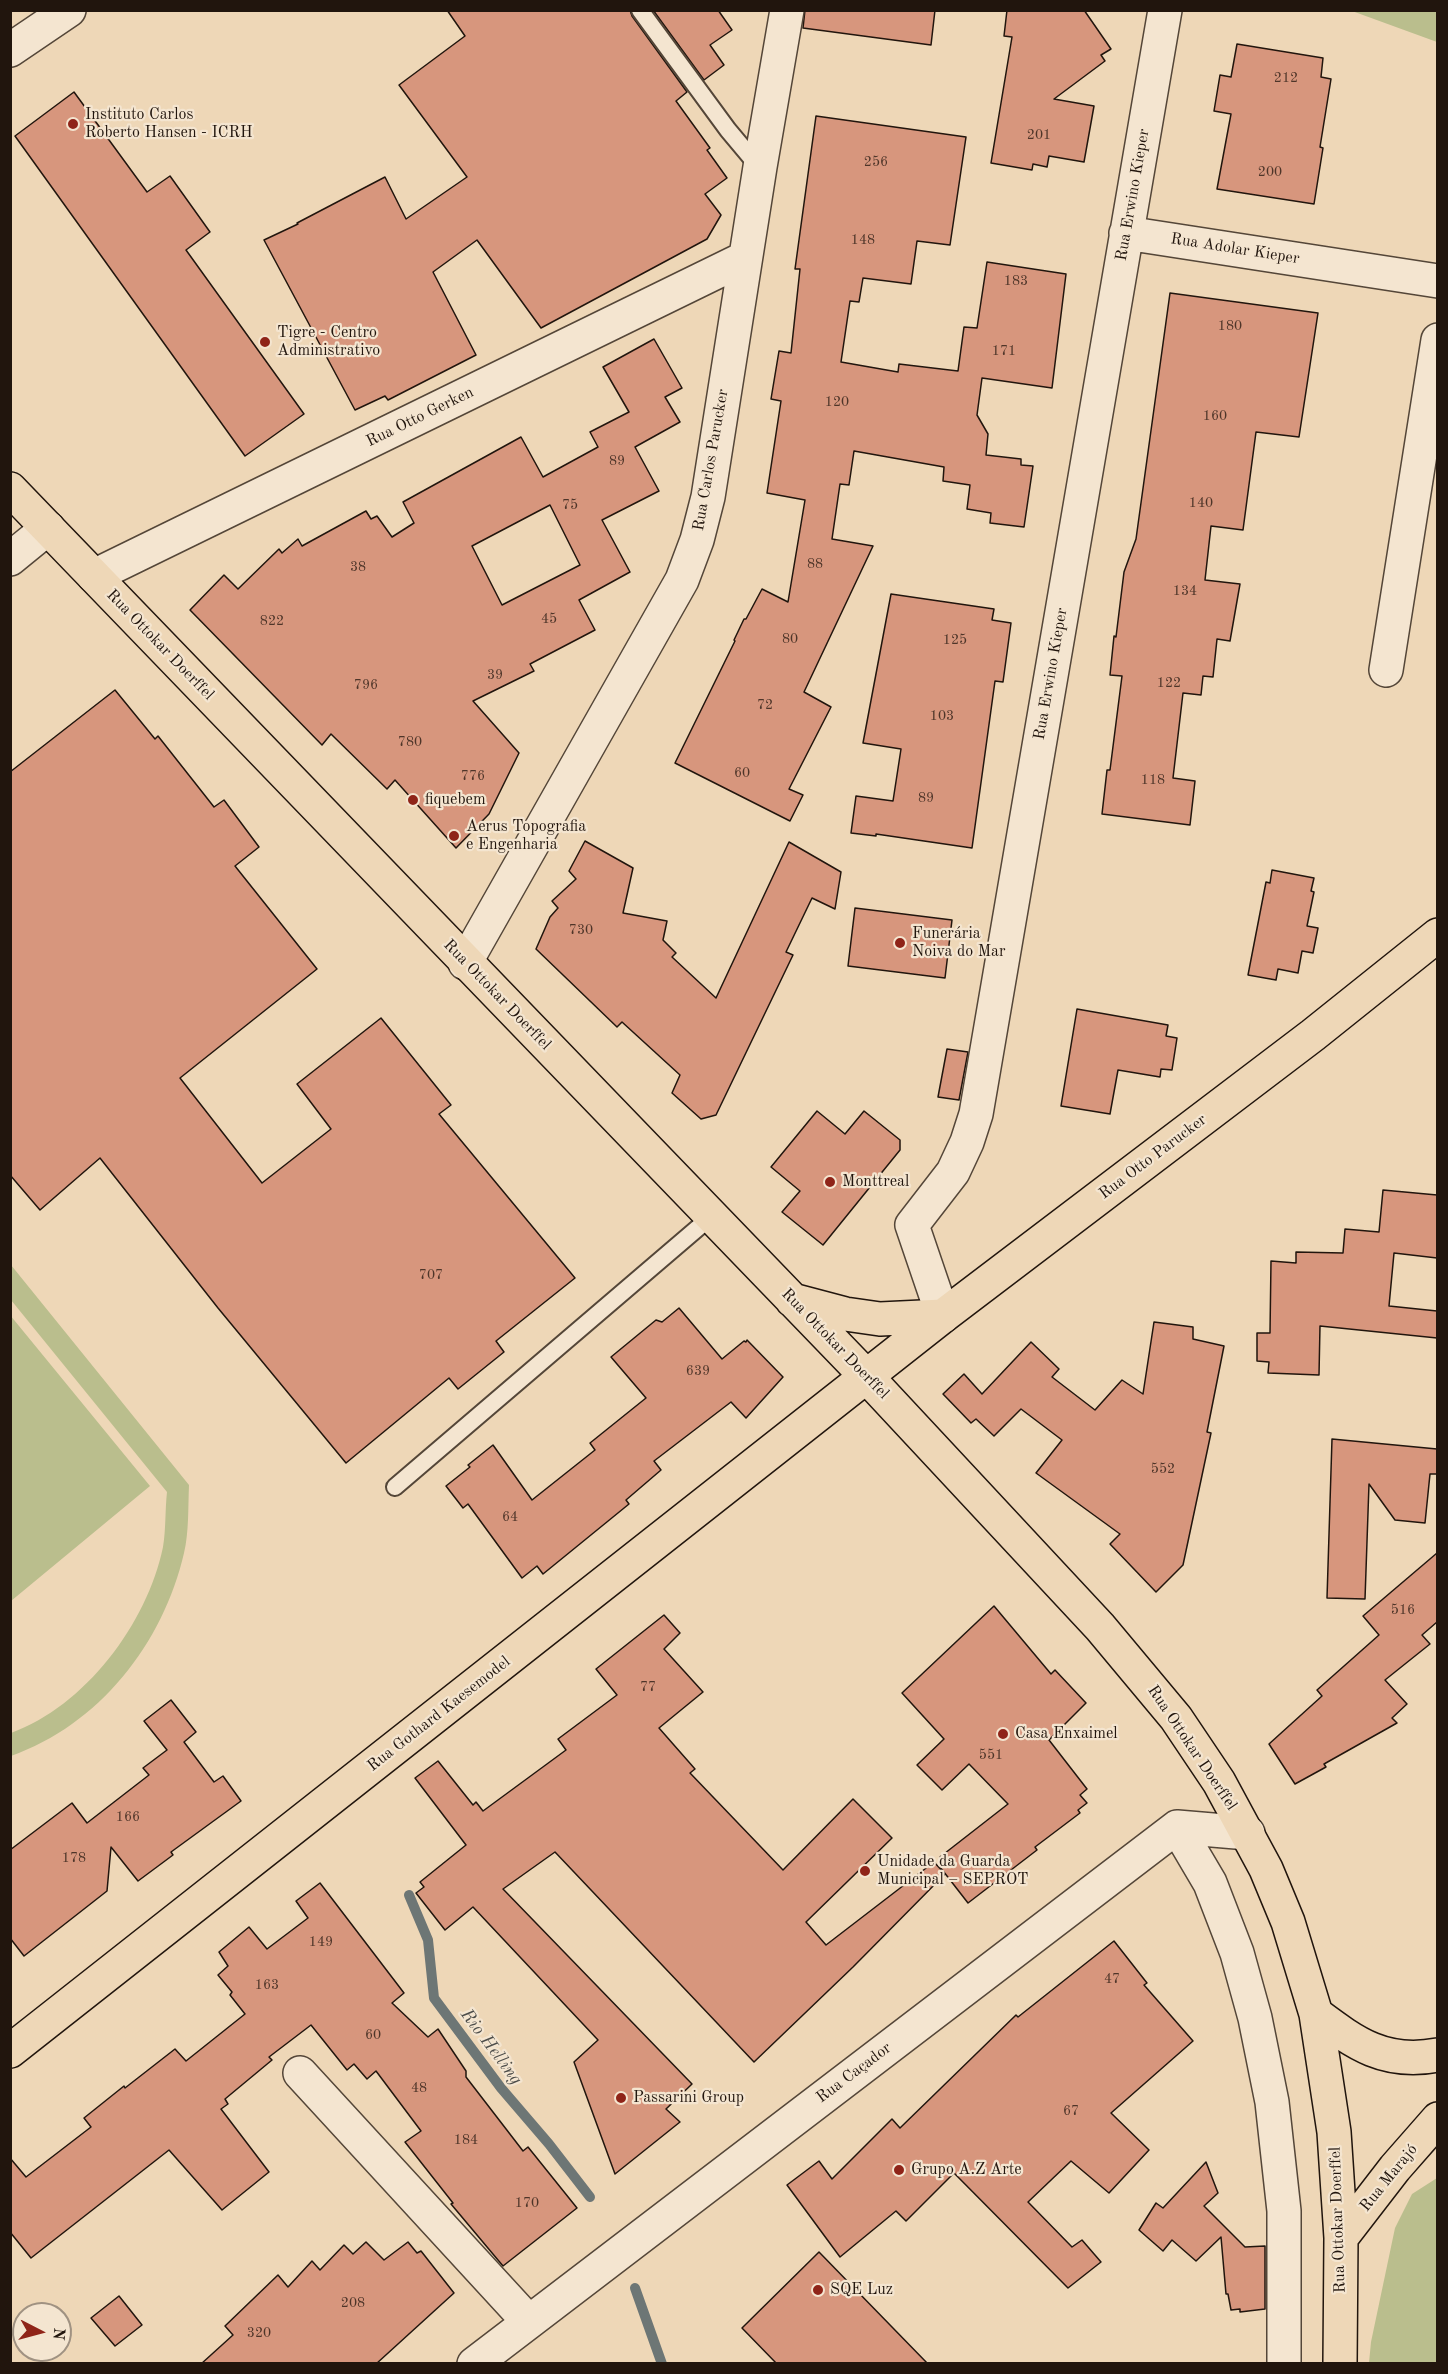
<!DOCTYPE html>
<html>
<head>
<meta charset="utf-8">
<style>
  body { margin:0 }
  #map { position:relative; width:1448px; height:2374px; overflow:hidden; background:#eed7b7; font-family:"Old Standard TT",serif }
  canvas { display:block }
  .frame { position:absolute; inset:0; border:12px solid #21150d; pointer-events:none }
  .north { position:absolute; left:12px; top:2302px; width:60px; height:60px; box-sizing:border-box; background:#f4e5d0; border:2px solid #a09282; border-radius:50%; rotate:96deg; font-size:16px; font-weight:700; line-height:24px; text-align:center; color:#21150d }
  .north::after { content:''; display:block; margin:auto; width:21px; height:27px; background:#8f2418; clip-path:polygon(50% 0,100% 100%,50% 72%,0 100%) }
</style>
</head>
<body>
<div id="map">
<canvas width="1448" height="2374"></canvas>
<div class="frame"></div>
<div class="north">N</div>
</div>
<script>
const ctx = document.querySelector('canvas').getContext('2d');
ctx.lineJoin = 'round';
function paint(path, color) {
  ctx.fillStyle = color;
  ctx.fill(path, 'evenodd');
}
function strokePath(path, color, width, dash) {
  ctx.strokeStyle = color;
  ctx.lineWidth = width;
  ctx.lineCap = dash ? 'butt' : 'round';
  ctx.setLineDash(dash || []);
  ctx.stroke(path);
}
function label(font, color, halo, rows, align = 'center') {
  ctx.font = font + ' "Old Standard TT",serif';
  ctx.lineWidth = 4.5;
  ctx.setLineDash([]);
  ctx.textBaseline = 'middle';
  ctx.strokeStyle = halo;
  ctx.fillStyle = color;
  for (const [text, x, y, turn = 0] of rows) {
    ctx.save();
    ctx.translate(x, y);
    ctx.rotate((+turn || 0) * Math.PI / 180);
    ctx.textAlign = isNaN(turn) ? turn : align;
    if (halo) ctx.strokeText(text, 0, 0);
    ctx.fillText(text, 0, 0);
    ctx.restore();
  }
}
paint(new Path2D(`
  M1352 11H1437V42Z
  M11 1265 189 1485C188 1507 189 1532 184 1553 163 1644 99 1725 11 1756V1733C85 1706 147 1624 163 1547 166 1530 165 1510 167 1492L11 1300Z
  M10 1315 150 1486 11 1601H10Z
  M1437 2178V2363H1369L1371 2342 1395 2228 1412 2194Z`), '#babe8d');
strokePath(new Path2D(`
  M409 1895 428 1940 434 1998 501 2088 549 2144 590 2197
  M635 2288 662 2364`), '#6d7675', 10);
const building = new Path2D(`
  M447 10H630L632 16 687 92 676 101 710 148 707 150 727 178 705 194 721 215 707 239 541 328 477 240 433 272 476 355 388 400 385 396 355 410 264 240 298 224 297 223 385 177 406 219 467 177 399 85 465 36Z
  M653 10H718L732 30 710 45 724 65 704 80Z
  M805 10H935L931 45 803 28Z
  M1007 10H1084L1111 49 1101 55 1105 61 1054 99 1094 106 1084 162 1049 156 1047 167 1033 164 1032 170 991 163 1012 37 1004 36Z
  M1237 44 1323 58 1321 77 1331 79 1320 147 1323 148 1314 204 1217 189 1231 114 1214 111 1220 75 1231 77Z
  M74 92 147 192 170 176 210 232 186 250 304 414 245 456 15 136Z
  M816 116 966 137 950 245 917 241 911 284 863 278 859 302 850 301 841 362 898 372 899 364 958 371 964 327 977 328 987 262 1066 274 1052 388 982 378 977 415 988 434 986 455 1021 459V465L1033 466 1024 527 990 523 991 513 967 509 970 485 943 481 944 467 854 451 849 485 840 484 832 539 873 546 804 692 831 707 789 789 803 795 790 821 675 763 735 641 734 640 744 619H746L762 589 788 602 805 500 767 493 781 401 771 399 779 351 791 353 800 269H795Z
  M1170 293 1318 313 1299 437 1256 432 1243 530 1211 526 1205 580 1240 584 1230 641 1217 639 1213 677 1203 676 1201 695 1183 693 1173 778 1195 781 1190 825 1102 814 1107 770H1110L1122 676 1110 675 1114 636 1116 637 1124 572 1136 539Z
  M654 339 682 388 665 397 680 422 635 447 659 491 602 520 630 572 579 600 595 630 530 664 534 671 473 701 519 753 489 814 456 848 395 780 387 789 331 734 322 745 190 610 224 575 238 589 279 549 282 553 298 539 302 546 366 511 371 519 377 516 392 537 414 523 403 502 521 437 543 477 598 447 590 432 629 412 603 367ZM550 505 580 565 502 605 472 546Z
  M891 594 994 609 992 620 1011 623 1003 682 995 681 972 848 876 834V836L851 833 856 796 893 801 901 749 863 743Z
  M115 690 155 739 158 736 214 807 224 800 259 847 235 866 317 969 180 1078 262 1183 331 1129 297 1084 381 1018 451 1105 439 1114 575 1278 496 1341 504 1352 458 1389 449 1378 346 1463 218 1308 100 1158 40 1210 10 1175V772Z
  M585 841 633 868 623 913 667 921 663 940 676 953 672 957 716 998 789 842 841 872 835 909 812 898 786 952 793 955 716 1115 701 1119 672 1093 680 1075 622 1022 617 1027 536 949 550 917 558 908 552 901 576 879 569 871Z
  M1272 870 1314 878 1311 891 1314 892 1307 926 1318 928 1313 953 1302 951 1298 973 1278 969 1276 980 1248 975 1266 882 1270 883Z
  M855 908 952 920 945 978 848 966Z
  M1077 1009 1168 1025 1166 1036 1177 1038 1172 1070 1161 1069 1160 1077 1118 1070 1110 1114 1061 1106Z
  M947 1049 968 1052 959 1100 938 1097Z
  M817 1111 845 1134 864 1111 900 1140V1150L823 1245 782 1212 800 1191 771 1167Z
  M1383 1190 1437 1195V1258L1394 1253 1389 1306 1437 1311V1338L1320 1326 1319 1375 1268 1373 1269 1362 1257 1361V1333H1270L1271 1261 1296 1263V1252L1343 1253 1345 1229 1379 1232Z
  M679 1308 722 1359 744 1341 746 1342 747 1340 783 1377 746 1418 731 1402 654 1461 661 1470 626 1500 629 1504 543 1574 537 1566 522 1578 468 1504 463 1508 446 1486 470 1467 468 1465 493 1445 532 1500 595 1450 590 1443 646 1398 611 1357 656 1320 662 1322Z
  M1154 1322 1193 1327V1339L1224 1346 1207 1432 1211 1433 1183 1565 1156 1592 1110 1544 1120 1534 1036 1473 1062 1440 1021 1409 994 1436 976 1419 971 1423 943 1394 964 1374 982 1394 1031 1342 1059 1369 1052 1377 1095 1410 1122 1380 1143 1394Z
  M1332 1439 1437 1449V1474H1430L1425 1523 1395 1520 1369 1484 1365 1599 1327 1598Z
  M1437 1553V1622L1422 1635 1430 1644 1385 1680 1407 1704 1392 1718 1397 1723 1324 1764 1326 1767 1295 1784 1269 1744 1322 1696 1317 1690 1379 1635 1363 1616Z
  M994 1606 1051 1674 1055 1670 1086 1703 1049 1740 1087 1789 1080 1795 1087 1803 1078 1810 1080 1813 1035 1847 1037 1850 968 1903 940 1867V1857L1008 1804 969 1764 942 1790 917 1765 944 1739 902 1693Z
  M664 1615 680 1633 664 1649 703 1692 659 1728 695 1769 690 1773 783 1870 853 1799 892 1838 806 1922 826 1945 934 1862 945 1874 853 1967 754 2062 555 1852 503 1889 692 2084 666 2109 680 2122 615 2174 574 2062 598 2040 473 1907 445 1930 416 1893 424 1887 420 1882 466 1845 415 1778 438 1761 473 1805 476 1802 483 1811 566 1750 558 1739 617 1695 596 1669Z
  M171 1700 196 1732 184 1742 214 1782 223 1776 241 1801 171 1852 173 1855 138 1881 111 1847 107 1891 24 1956 10 1938V1850L72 1803 87 1823 149 1775 143 1768 167 1750 144 1721Z
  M320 1883 404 1993 392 2003 428 2037 438 2029 466 2071V2077L523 2151 528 2147 577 2208 503 2266 451 2204 453 2203 405 2142 421 2131 376 2071 367 2079 354 2064 347 2070 311 2025 269 2057 272 2060 225 2099 228 2104 221 2109 269 2172 222 2210 169 2150 31 2258 10 2232V2158L26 2177 91 2127 84 2118 124 2086 125 2088 175 2049 186 2061 245 2014 230 1995 232 1992 218 1975 228 1966 219 1952 249 1927 267 1949 308 1918 296 1901Z
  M1114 1941 1147 1983 1144 1985 1193 2041 1111 2113 1149 2150 1109 2193 1071 2161 1028 2202 1072 2247 1082 2240 1101 2262 1068 2288 954 2173 906 2221 896 2211 840 2257 787 2185 819 2161 832 2179 892 2119 900 2128 1016 2015 1018 2017Z
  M1206 2162 1218 2193 1204 2206 1245 2247 1265 2246V2309L1240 2312V2309L1231 2310 1228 2294H1226L1221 2237 1196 2261 1172 2240 1163 2251 1139 2230 1156 2203 1163 2208Z
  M366 2242 384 2260 408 2242 417 2253 421 2251 454 2293 376 2364H201L233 2335 225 2326 278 2275 288 2287 312 2261 320 2270 344 2245 353 2254Z
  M819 2252 928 2364H777L742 2328Z
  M119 2296 142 2325 115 2346 91 2318Z`);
paint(building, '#d7967d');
strokePath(building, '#21150d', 1.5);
const lane = new Path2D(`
  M640 10 728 130 759 167
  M395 1487 713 1215`);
const street = new Path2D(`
  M10 50 69 10
  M1126 233 1438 281
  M10 559 48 528
  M94 576 745 258
  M1386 670 1438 340
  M465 963 682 580 697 540 708 497 760 167 787 10
  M943 1316 912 1225 953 1172 967 1142 976 1114 1165 10
  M1177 1827 1210 1883 1237 1953 1255 2018 1272 2102 1284 2211V2364
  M300 2073 528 2321
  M474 2364 1177 1827 1248 1833`);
const primary = new Path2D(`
  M10 489 867 1377 1100 1627 1176 1718 1219 1782 1266 1869 1288 1922 1316 2014 1334 2132 1341 2238 1340 2364
  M792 1300 845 1314 880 1319 943 1316
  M1316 2014C1356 2044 1385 2065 1438 2055
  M10 2051 943 1316 1313 1035 1438 935
  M1341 2238 1395 2168 1438 2119`);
strokePath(lane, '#544638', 20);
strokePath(street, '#544638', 36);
strokePath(primary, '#21150d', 36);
strokePath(lane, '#f4e5d0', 16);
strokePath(street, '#f4e5d0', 33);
strokePath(primary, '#eed7b7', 33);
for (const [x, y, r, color] of [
  [73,124,6,"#8f2418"],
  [265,342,6,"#8f2418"],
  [413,800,6,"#8f2418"],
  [454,836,6,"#8f2418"],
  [900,943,6,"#8f2418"],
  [830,1182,6,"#8f2418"],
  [1003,1734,6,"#8f2418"],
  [865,1871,6,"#8f2418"],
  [621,2098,6,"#8f2418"],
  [899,2170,6,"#8f2418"],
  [818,2290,6,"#8f2418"]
]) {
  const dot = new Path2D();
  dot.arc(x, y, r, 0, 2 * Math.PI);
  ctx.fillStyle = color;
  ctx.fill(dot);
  strokePath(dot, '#f4e5d0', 2);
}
label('14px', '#4e3529', null, [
  ["212",1286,78],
  ["201",1039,135],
  ["256",876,162],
  ["200",1270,172],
  ["148",863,240],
  ["183",1016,281],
  ["180",1230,326],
  ["171",1004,351],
  ["120",837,402],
  ["160",1215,416],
  ["89",617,461],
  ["140",1201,503],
  ["75",570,505],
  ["88",815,564],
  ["38",358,567],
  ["134",1185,591],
  ["45",549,619],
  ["822",272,621],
  ["80",790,639],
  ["125",955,640],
  ["39",495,675],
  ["122",1169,683],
  ["796",366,685],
  ["72",765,705],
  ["103",942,716],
  ["780",410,742],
  ["60",742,773],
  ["776",473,776],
  ["118",1153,780],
  ["89",926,798],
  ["730",581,930],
  ["707",431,1275],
  ["639",698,1371],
  ["552",1163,1469],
  ["64",510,1517],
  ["516",1403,1610],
  ["77",648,1687],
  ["551",991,1755],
  ["166",128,1817],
  ["178",74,1858],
  ["149",321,1942],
  ["47",1112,1979],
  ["163",267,1985],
  ["60",373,2035],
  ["48",419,2088],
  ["67",1071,2111],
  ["184",466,2140],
  ["170",527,2203],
  ["208",353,2303],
  ["320",259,2333]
]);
label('16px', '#21150d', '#f4e5d0', [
  ["Instituto Carlos",85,115],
  ["Roberto Hansen - ICRH",85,133],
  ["Tigre - Centro",277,333],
  ["Administrativo",277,351],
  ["fiquebem",425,800],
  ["Aerus Topografia",466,827],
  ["e Engenharia",466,845],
  ["Funerária",912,934],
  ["Noiva do Mar",912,952],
  ["Monttreal",842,1182],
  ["Casa Enxaimel",1015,1734],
  ["Unidade da Guarda",877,1862],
  ["Municipal – SEPROT",877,1880],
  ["Passarini Group",633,2098],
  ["Grupo A.Z Arte",911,2170],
  ["SQE Luz",830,2290]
], 'left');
label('16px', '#21150d', '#f4e5d0', [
  ["Rua Erwino Kieper",1133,195,-80],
  ["Rua Adolar Kieper",1235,249,9],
  ["Rua Otto Gerken",420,417,-26],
  ["Rua Carlos Parucker",711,460,-80],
  ["Rua Ottokar Doerffel",160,645,46],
  ["Rua Erwino Kieper",1051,674,-80],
  ["Rua Ottokar Doerffel",497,995,46],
  ["Rua Otto Parucker",1153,1157,-37],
  ["Rua Ottokar Doerffel",835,1344,46],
  ["Rua Gothard Kaesemodel",439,1714,-38],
  ["Rua Ottokar Doerffel",1192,1748,56],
  ["Rua Caçador",854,2073,-37],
  ["Rua Marajó",1389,2178,-51],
  ["Rua Ottokar Doerffel",1338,2220,-92]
]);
label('italic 18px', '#4d4d4a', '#f4e5d0', [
  ["Rio Helling",491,2047,53]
]);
</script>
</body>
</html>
